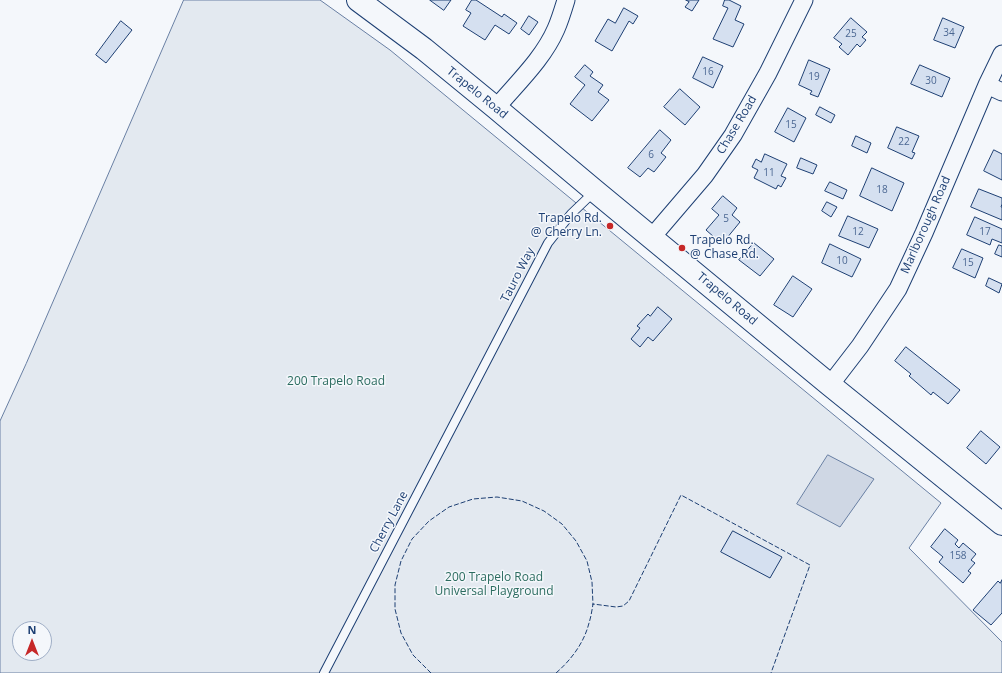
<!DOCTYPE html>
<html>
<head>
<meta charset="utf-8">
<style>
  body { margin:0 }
  #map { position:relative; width:1002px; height:673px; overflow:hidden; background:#f4f7fb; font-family:"Open Sans",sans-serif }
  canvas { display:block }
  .north { position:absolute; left:12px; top:621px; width:40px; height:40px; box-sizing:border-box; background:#f4f7fb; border:1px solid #9eadc5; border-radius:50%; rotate:0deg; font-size:11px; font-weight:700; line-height:16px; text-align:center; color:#1d3f73 }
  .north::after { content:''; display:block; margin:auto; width:14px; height:18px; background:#c62828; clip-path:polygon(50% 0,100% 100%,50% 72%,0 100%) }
</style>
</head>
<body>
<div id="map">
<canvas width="1002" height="673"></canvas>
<div class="north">N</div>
</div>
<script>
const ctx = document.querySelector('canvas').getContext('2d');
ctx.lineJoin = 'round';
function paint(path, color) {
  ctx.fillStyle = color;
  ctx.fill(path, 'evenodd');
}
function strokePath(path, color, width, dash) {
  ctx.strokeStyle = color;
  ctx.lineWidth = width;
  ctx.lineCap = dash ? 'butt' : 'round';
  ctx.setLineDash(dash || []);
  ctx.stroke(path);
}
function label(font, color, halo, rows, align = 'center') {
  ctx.font = font + ' "Open Sans",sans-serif';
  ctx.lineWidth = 3;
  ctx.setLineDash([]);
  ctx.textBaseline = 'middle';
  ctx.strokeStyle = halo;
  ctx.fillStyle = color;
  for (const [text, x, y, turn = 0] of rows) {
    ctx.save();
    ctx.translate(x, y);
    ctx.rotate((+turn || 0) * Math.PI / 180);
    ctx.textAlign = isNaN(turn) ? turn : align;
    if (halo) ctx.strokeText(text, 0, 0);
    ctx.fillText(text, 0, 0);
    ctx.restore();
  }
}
const green = new Path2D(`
  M184 0H320L390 50 941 503 909 548 1002 642V673H0V421L26 364ZM20 629H44V653H20Z`);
paint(green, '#e3e9f0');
strokePath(green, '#687fa3', 1);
const water = new Path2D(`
  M828 455 874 479 840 527 797 504Z`);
paint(water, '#cfd7e4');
strokePath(water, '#687fa3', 1);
const building = new Path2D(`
  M430 0H451L444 10Z
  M472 0H476L502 17 504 14 517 23 509 34 495 25 485 40 463 26 471 13 466 10Z
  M686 0H699L692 11 685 7 689 2Z
  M725 0H729L741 6 735 20 744 24 733 47 713 39 728 8 723 6Z
  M624 8 638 16 633 24 629 21 612 51 595 41 608 19 615 23Z
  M529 16 538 22 529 35 521 29Z
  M851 18 867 32 862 37 866 40 860 47 857 44 848 55 839 47 842 44 834 38Z
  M943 18 964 27 955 48 934 40Z
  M121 21 132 30 106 63 96 55Z
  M703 57 723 66 713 88 693 78Z
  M809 60 830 69 818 97 810 94 812 91 799 85Z
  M585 65 593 72 590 76 603 85 598 92 609 100 592 121 570 104 585 85 575 77Z
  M920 65 950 78 942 97 911 84Z
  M680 89 700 107 685 125 664 107Z
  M820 107 835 115 831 123 816 115Z
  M788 108 806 118 794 142 775 132Z
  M897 127 919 136 912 152 915 153 912 159 888 148Z
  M660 130 671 140 661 153 666 157 654 172 648 168 640 177 628 168Z
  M856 136 871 143 867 153 852 146Z
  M994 150 1002 154V180L984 171Z
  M765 154 787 164 781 176 786 178 781 187 778 185 776 189 754 178 758 170 752 167 756 159 761 162Z
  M801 158 817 165 813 174 797 168Z
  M872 168 904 183 892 211 860 196Z
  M830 182 847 190 843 199 825 191Z
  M979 189 1002 198V204L1001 207H1002V220L971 207Z
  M723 196 737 208 732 215 740 222 722 244 706 230 719 215 712 209Z
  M827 202 837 207 831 217 822 211Z
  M848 216 878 229 869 248 839 236Z
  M975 217 1002 229V243L992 239 990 245 967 235Z
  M754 243 774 259 760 276 739 260Z
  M830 244 861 259 852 277 822 263Z
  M999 245 1002 246V257L995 254Z
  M962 249 983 258 975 278 953 268Z
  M793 276 812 289 793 317 774 305Z
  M989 278 1002 284 999 293 986 286Z
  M658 307 672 319 653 341 648 337 640 347 631 339 640 328 637 326 648 314 650 316Z
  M906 347 960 390 948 404 933 392 931 395 909 376 911 374 895 361Z
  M981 431 1000 447 986 464 967 448Z
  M945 529 958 540 955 544 959 548 963 543 976 554 971 560 975 563 968 571 971 573 963 583 939 562 943 557 931 547Z
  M733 531 782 557 770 578 721 552Z
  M1002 580V613L991 625 973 610 998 581 1000 583Z`);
paint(building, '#d5e0f0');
strokePath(building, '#1d3f73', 1);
const lane = new Path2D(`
  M324 673 548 243 571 214 595 191`);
const street = new Path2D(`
  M987 85 1002 92
  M496 108C517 83 543 59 556 29 560 20 563 10 566 0
  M652 237 705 175 733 135 768 73 804 0
  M830 385 860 346 898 289 924 233 987 85 1002 54`);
const secondary = new Path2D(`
  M358 0 424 49 496 108 595 191 830 385 1002 524`);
strokePath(lane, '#1d3f73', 10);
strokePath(street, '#1d3f73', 19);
strokePath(secondary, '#1d3f73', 24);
strokePath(lane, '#f4f7fb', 8);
strokePath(street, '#f4f7fb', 17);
strokePath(secondary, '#f4f7fb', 22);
strokePath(new Path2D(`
  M431 673 413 655 401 633 395 609V585L401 561 412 539 429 521 449 507 473 499 497 497 522 501 544 511 562 524 576 541 587 561 592 582 593 605
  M556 673C571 660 584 643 589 623 591 617 592 610 593 604L616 607 623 606 629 601 681 495 810 565 771 673`), '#1d3f73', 1, [5, 2]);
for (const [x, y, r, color] of [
  [610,226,4,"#c62828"],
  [682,248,4,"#c62828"]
]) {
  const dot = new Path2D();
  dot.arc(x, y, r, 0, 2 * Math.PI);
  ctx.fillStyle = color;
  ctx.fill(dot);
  strokePath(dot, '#f4f7fb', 1.5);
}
label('10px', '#4b6792', null, [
  ["34",949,33],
  ["25",851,34],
  ["16",708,72],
  ["19",814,77],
  ["30",931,81],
  ["15",791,125],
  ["22",904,142],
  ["6",651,155],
  ["11",769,173],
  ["18",882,190],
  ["5",726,219],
  ["12",858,232],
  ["17",985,232],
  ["10",842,261],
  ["15",968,263],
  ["158",958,556]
]);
label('12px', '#1d3f73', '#f4f7fb', [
  ["Trapelo Road",477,93,39],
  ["Chase Road",737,125,-59],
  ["Marlborough Road",926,225,-66],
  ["Tauro Way",518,275,-63],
  ["Trapelo Road",727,299,40],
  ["Cherry Lane",389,522,-62]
]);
label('12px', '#1d3f73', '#f4f7fb', [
  ["Trapelo Rd.",602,219],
  ["@ Cherry Ln.",602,233],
  ["Trapelo Rd.",690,241,"left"],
  ["@ Chase Rd.",690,255,"left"]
], 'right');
label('12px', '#2c6c60', '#f4f7fb', [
  ["200 Trapelo Road",336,382],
  ["200 Trapelo Road",494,578],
  ["Universal Playground",494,592]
]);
</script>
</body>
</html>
